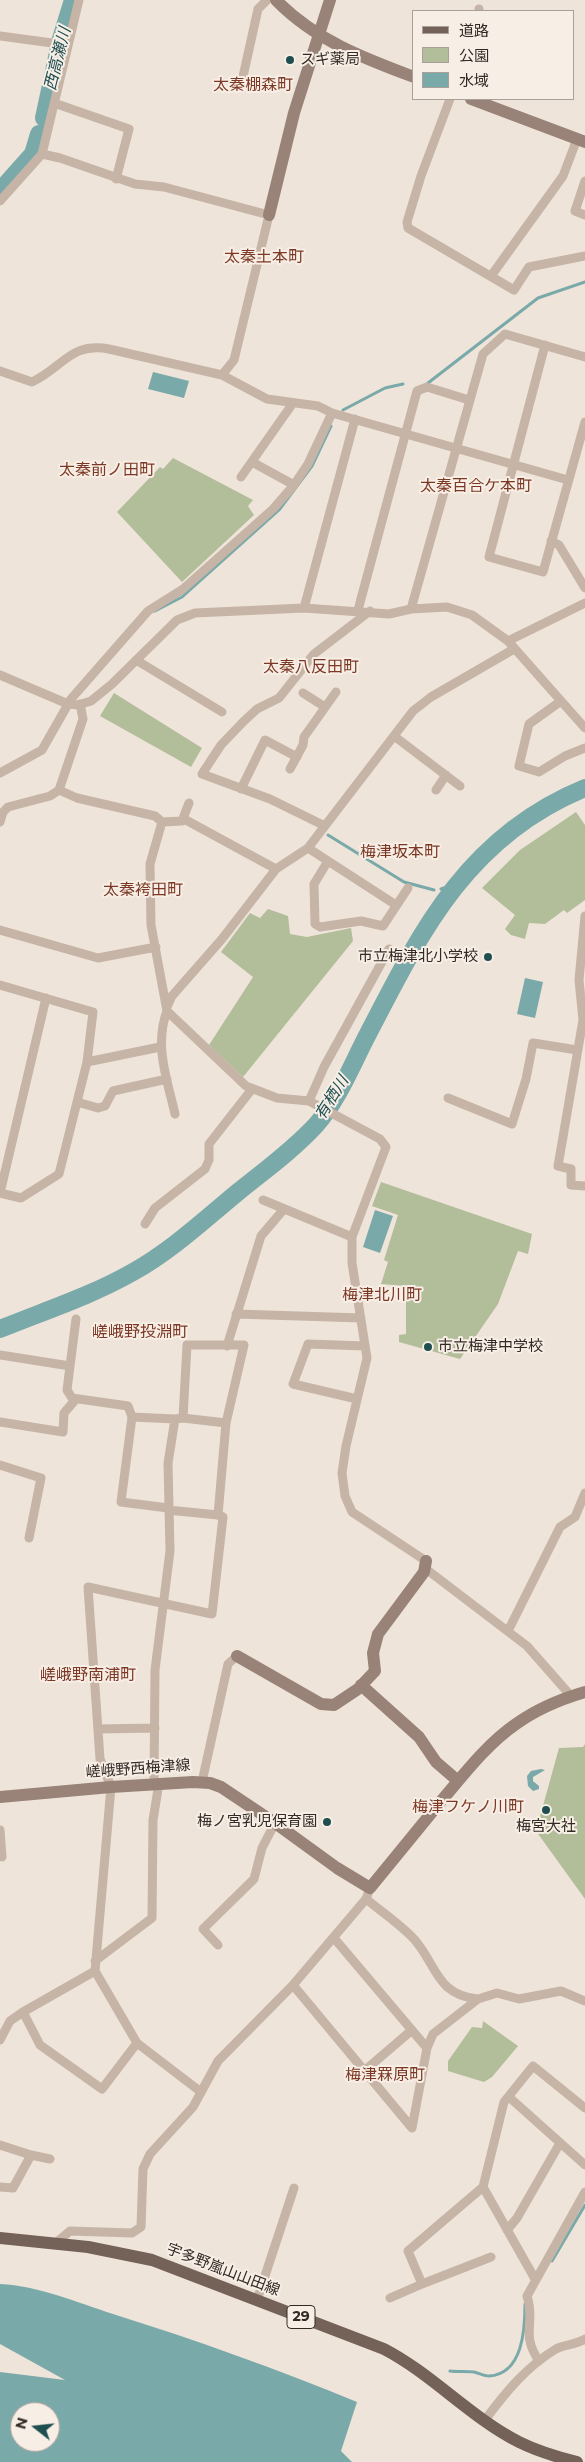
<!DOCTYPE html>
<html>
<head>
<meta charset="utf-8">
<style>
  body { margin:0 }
  #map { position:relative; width:585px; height:2462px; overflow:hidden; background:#efe4d9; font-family:Montserrat,"Noto Sans JP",sans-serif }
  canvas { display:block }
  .legend { position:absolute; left:412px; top:10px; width:162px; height:90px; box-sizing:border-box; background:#f7eee5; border:1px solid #a9a099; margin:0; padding:6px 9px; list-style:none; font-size:15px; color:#332a26 }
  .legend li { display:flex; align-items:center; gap:10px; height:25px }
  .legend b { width:25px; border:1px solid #a9a099 }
  .north { position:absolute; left:10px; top:2402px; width:50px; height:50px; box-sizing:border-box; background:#f7eee5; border:1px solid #a9a099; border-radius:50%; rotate:286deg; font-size:14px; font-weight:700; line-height:20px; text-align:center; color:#332a26 }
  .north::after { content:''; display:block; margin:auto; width:18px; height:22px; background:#1f4e51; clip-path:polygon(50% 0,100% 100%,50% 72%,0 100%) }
</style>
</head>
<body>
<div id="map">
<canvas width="585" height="2462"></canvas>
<ul class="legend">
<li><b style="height:6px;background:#746158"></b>道路</li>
<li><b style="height:14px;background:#b2bd9a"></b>公園</li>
<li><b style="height:14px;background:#7aa9aa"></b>水域</li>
</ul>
<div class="north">N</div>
</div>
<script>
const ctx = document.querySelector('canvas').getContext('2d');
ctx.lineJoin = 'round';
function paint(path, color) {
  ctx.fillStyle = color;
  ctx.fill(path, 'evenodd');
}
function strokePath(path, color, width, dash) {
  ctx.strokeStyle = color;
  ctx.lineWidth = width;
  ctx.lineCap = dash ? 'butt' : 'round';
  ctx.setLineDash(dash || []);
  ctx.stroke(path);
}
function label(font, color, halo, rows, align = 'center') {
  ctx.font = font + ' Montserrat,"Noto Sans JP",sans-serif';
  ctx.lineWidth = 4;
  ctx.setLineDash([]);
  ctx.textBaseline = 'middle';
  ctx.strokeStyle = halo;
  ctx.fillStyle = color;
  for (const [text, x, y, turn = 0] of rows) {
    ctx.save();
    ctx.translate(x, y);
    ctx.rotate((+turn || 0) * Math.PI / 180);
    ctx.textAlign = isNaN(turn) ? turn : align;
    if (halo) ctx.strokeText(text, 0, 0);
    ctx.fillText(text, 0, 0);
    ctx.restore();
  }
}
paint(new Path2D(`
  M173 458 253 500 248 506 254 515 182 582 117 512 160 467 163 469Z
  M114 693 202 748 191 767 100 716Z
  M576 812 585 825V900L567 913 564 910 545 924 529 923 525 939 511 935 505 929 515 915 482 888 520 850Z
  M268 909 288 916 290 934 307 937 351 928 353 941 243 1077 209 1045 253 977 221 952 250 913 260 918Z
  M381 1182 532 1234 528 1254 518 1251 498 1304 460 1359 399 1342V1335L406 1334V1286L381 1284 388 1262 384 1260 398 1215 372 1206Z
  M585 1744V1899L536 1831 559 1748 583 1747Z
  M483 2021 518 2046 492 2077 484 2082 448 2071V2061L472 2027 482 2028Z`), '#b2bd9a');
paint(new Path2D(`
  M153 372 189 381 184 398 148 389Z
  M525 978 543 982 535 1018 517 1014Z
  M375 1210 393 1216 380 1253 363 1247Z
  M541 1769 545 1770 533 1777V1781L539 1786V1789L533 1791 528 1786 527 1776 531 1771Z
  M0 2284C39 2286 76 2302 113 2314 196 2340 277 2369 357 2402L341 2451 352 2462H0V2372L65 2380 0 2344ZM20 2412H50V2442H20Z`), '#7aa9aa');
strokePath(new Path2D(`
  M428 383 538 298 585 282
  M343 410 385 388 403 384
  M155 611 182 597 279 510 312 466 331 426
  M328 835 404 882 434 890
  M441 889 458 883
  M552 2261 585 2205
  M450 2371C458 2372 466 2371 474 2372 479 2373 484 2376 489 2376 523 2374 525 2329 525 2304`), '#7aa9aa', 3);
strokePath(new Path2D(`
  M44 118 61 39 73 0
  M0 191 33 154 39 134
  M0 1329C44 1311 91 1296 133 1272 171 1251 204 1220 238 1192 264 1171 293 1150 316 1125 339 1099 353 1062 369 1032 423 927 470 835 585 788`), '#7aa9aa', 18);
strokePath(new Path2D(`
  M479 11V9
  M0 36 67 45
  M242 81 258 9 267 0
  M450 99 421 176 407 222 408 228 514 290 529 267 585 256
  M54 103 129 129 116 179
  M42 154 60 158 135 184 164 187 269 215 234 360 222 375
  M585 181 575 211 585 215
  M0 201 42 154 79 0
  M491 276 563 176 577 139
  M545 345 489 557 543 572 585 422
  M0 371 32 382C64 367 70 342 109 349L222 375 267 399 318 406 332 413 568 480
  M252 462 294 485
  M241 477 293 403
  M551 541 559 545 585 588
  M304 608 355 419
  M411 609 483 354 505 334 585 357
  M358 610 417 391 427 387 469 400
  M508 641 585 603
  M136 660 222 712
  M0 675 68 704 78 705 91 701 112 684 177 620 195 613 304 608 389 614 411 609 447 607 472 615 508 641 585 728
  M303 693 325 707
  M561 701 529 724 519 766 539 772 565 756 585 748
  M394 736 460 786
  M290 769 303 745 304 737 336 692
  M0 773 42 750 71 699 148 611 183 589 273 509 294 485 308 464 332 413
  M241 789 265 740 297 757
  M59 790 77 798 155 816 162 822 150 864 151 925 167 1011C154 1045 167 1079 175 1114
  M436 790 446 775
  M184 819 276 869
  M0 822 3 812 8 807 50 796 59 790 83 719 80 704
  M162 822 182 821 189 803
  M325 826 270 799 202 774 221 745 244 721 257 709 279 698 314 654 370 611
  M308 848 396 905
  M328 861 314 884 315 924 320 927 361 921 383 926 408 888
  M585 916 579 980 583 1020 558 1166 571 1169V1185L585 1186
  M0 930 98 958 156 947
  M0 985 93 1012 87 1062 59 1174 21 1198 0 1193
  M167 1007 172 996 222 939 276 869 308 848 413 711 431 697 514 649
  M167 1011 246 1086 277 1098 309 1101 380 1139 386 1147 352 1237V1263L367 1358 346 1446 342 1473 345 1496 352 1512 426 1561
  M87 1062 160 1047
  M448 1098 512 1124 526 1079 533 1043 577 1050
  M309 1101 324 1067 389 949
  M77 1102 98 1108 105 1106 113 1091 167 1079
  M0 1193 46 998
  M263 1200 352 1237
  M145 1224 155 1208 205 1169 209 1160V1144L252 1089
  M236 1314 361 1318
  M76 1319 67 1390 72 1398 128 1406 132 1417 121 1502 168 1508
  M227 1346 261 1236 284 1209
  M0 1355 70 1366
  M357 1399 293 1384 308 1344 365 1346
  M132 1417 175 1419
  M0 1422 63 1432 64 1413 76 1399
  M0 1465 41 1478 29 1538
  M168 1510 218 1515
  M426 1569 527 1646 571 1696
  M508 1631 560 1527 575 1517 585 1493
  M98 1729 155 1728
  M202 1782 228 1664 237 1656
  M154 1784 155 1670 170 1551 168 1463 175 1419 183 1418
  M0 1830 2 1857
  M366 1899C382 1912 400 1924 414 1939 437 1965 436 1995 478 1999
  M334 1938 427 2048
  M218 1945 203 1929 254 1879 262 1848 275 1823
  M95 1961 152 1918 153 1820 159 1783
  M95 1971 23 2012 40 2045 102 2089 137 2043
  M293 1985 412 2128
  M0 2040 10 2021 23 2012
  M363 2072 412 2030
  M201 2092 137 2043 95 1971 111 1787 100 1759 88 1587 212 1614 223 1517 218 1515 226 1423 244 1345H187L183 1418 226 1423
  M509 2097 585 2165
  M412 2128 427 2048 433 2034 478 1999 497 1993 519 1999 561 1991 585 2001
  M0 2145 31 2155 50 2159
  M0 2187 13 2188 31 2155
  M483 2187 535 2279
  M507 2230 517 2218 560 2143
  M57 2242 70 2231 132 2233 141 2227 143 2169 150 2154 193 2107 218 2061 293 1985 366 1899 370 1888
  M491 2257 422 2284 408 2251 483 2187 504 2102 533 2066 585 2108
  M390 2298 422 2284
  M257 2300 294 2188
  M539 2361C520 2333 536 2324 527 2296L585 2192
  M485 2420C505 2393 526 2367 556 2349 565 2344 576 2345 585 2339`), '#c6b4a6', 9);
strokePath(new Path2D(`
  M276 0C315 40 363 58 414 77
  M471 99 585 142
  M269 215 294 113 330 0
  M237 1656 321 1704 334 1705 358 1689 375 1671 373 1653 378 1634 424 1572 426 1561
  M361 1685 419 1737 436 1762 458 1781
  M0 1797 111 1787 193 1782 210 1783 221 1787 275 1823 337 1868 370 1888C394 1859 418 1829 442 1800 465 1773 487 1744 516 1724 537 1709 561 1699 585 1692`), '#998378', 12);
strokePath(new Path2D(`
  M0 2238 88 2247 152 2260 384 2349C432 2374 470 2417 519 2442 537 2451 557 2457 577 2462`), '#746158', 12);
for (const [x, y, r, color] of [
  [290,60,5,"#1f4e51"],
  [488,957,5,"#1f4e51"],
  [428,1347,5,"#1f4e51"],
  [546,1810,5,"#1f4e51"],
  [327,1822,5,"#1f4e51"]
]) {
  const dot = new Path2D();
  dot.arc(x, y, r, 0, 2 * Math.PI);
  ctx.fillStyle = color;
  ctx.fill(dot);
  strokePath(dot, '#f7eee5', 2);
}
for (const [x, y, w] of [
  [301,2317,28]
]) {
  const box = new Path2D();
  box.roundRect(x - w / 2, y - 11.5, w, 23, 4);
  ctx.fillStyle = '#f7eee5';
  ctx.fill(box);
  strokePath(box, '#332a26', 1);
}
label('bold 14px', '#332a26', null, [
  ["29",301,2317]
]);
label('15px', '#332a26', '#f7eee5', [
  ["スギ薬局",300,60],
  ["市立梅津北小学校",478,957,"right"],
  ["市立梅津中学校",438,1347],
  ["梅ノ宮乳児保育園",317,1822,"right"],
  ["梅宮大社",546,1827,"center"]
], 'left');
label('15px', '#332a26', '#f7eee5', [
  ["嵯峨野西梅津線",138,1769,-4],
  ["宇多野嵐山山田線",223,2270,21]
]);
label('italic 16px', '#1f4e51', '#f7eee5', [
  ["西高瀬川",58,59,-76],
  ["有栖川",332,1098,-58]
]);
label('16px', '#7c3825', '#f7eee5', [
  ["太秦棚森町",253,85],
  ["太秦土本町",264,257],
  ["太秦前ノ田町",107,470],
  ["太秦百合ケ本町",476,486],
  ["太秦八反田町",311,667],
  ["梅津坂本町",400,852],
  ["太秦袴田町",143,890],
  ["梅津北川町",382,1295],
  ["嵯峨野投淵町",140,1332],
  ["嵯峨野南浦町",88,1675],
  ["梅津フケノ川町",468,1807],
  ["梅津罧原町",385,2075]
]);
</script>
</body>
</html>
